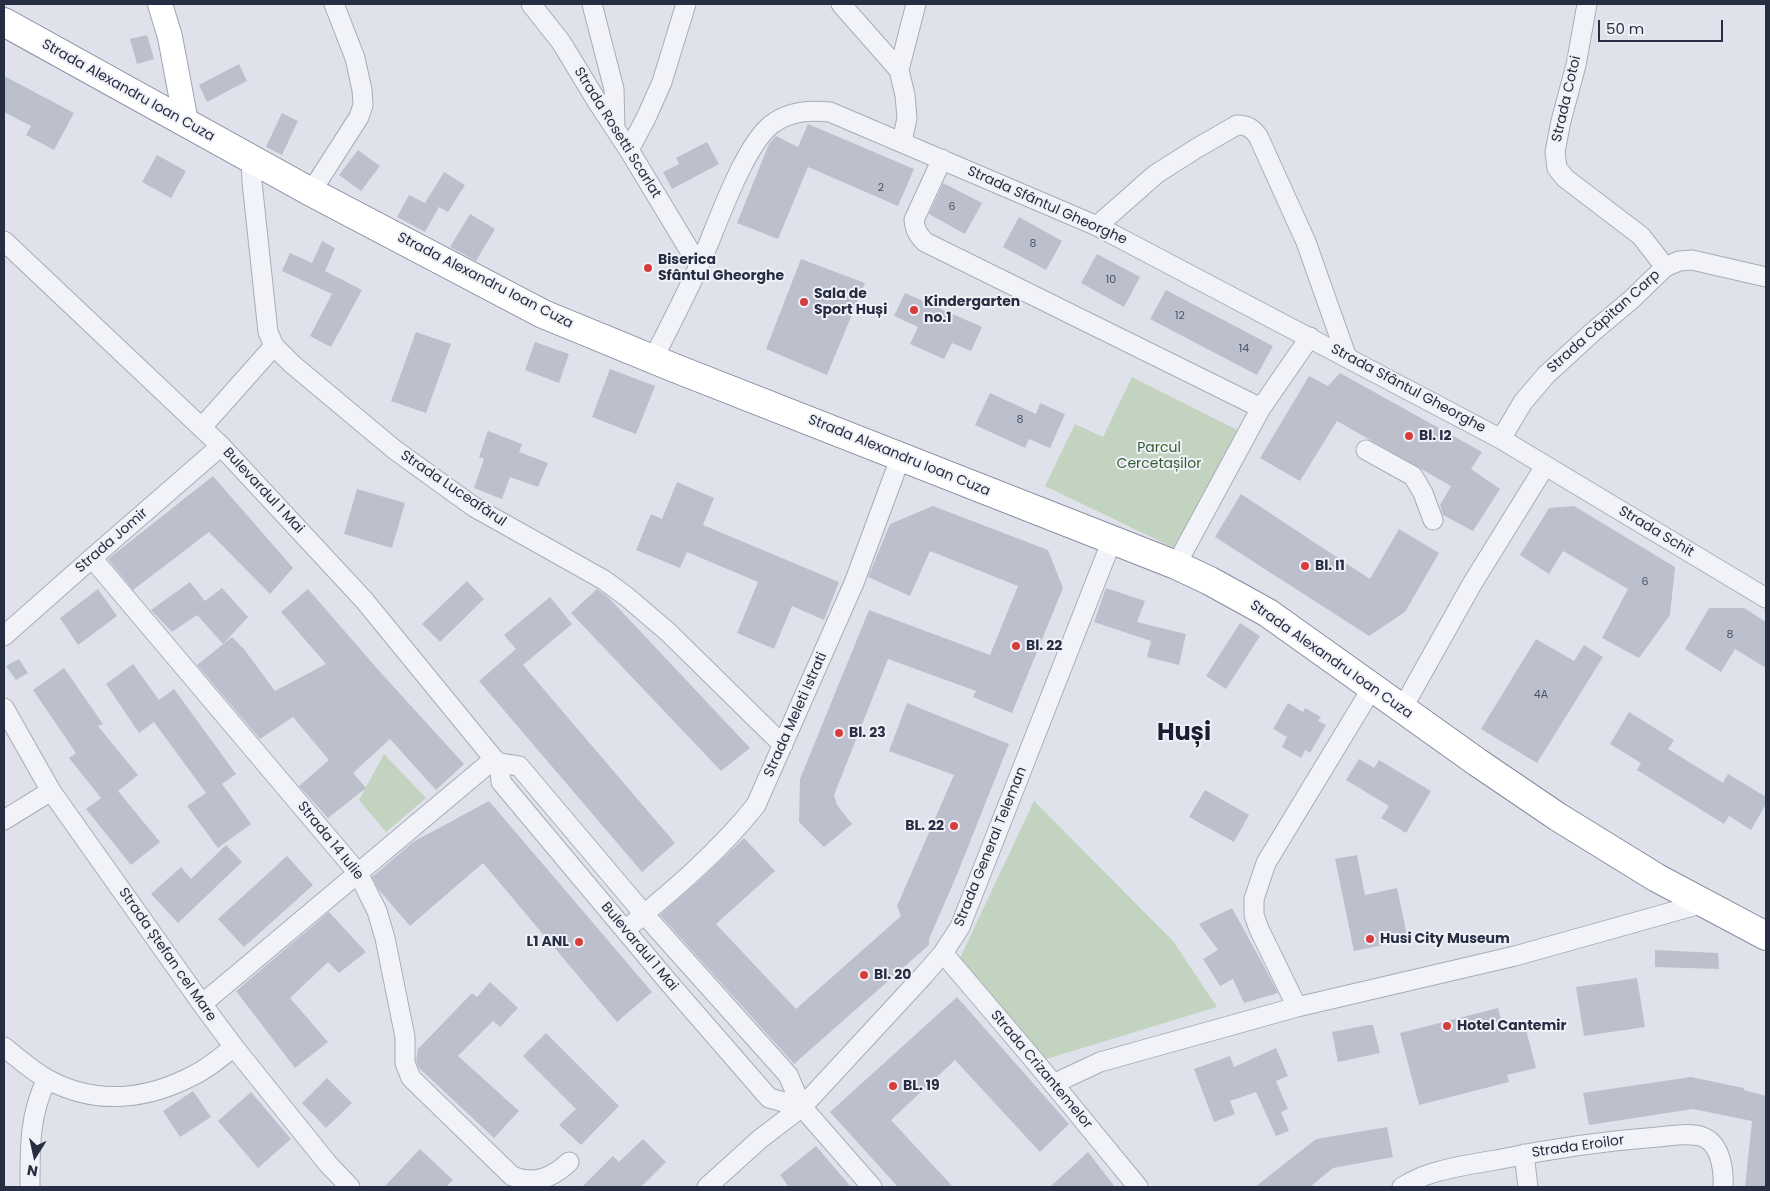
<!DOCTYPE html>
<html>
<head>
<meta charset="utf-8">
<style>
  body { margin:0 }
  #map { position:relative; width:1770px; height:1191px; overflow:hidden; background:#dfe2ea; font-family:Poppins,sans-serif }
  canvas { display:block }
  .frame { position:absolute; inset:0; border:5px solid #272d42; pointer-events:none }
  .north { position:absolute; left:10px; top:1131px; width:50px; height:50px; -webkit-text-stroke:4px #eff1f7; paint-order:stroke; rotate:190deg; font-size:14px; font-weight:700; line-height:20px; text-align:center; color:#272d42 }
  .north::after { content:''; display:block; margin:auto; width:18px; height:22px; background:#272d42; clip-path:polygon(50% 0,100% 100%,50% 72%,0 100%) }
  .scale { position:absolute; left:1598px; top:20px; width:125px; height:22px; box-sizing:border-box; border:2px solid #272d42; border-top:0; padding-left:6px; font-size:15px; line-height:18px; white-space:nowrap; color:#272d42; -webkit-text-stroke:4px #eff1f7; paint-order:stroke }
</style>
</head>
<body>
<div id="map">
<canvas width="1770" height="1191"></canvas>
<div class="frame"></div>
<div class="north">N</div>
<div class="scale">50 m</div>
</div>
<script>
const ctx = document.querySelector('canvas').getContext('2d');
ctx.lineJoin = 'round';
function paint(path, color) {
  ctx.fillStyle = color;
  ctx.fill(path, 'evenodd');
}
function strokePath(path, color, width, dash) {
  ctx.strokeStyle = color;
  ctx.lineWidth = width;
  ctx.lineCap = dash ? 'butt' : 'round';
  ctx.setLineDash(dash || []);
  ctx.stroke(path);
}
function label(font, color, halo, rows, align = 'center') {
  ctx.font = font + ' Poppins,sans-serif';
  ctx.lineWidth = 4;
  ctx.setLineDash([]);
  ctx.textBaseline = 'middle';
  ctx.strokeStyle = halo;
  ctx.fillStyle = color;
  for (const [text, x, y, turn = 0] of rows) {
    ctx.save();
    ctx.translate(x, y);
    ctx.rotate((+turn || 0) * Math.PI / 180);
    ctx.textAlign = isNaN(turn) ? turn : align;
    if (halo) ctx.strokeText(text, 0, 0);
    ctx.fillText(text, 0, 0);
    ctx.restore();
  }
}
paint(new Path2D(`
  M1132 377 1237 430 1176 549 1045 486 1075 424 1103 437Z
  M384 754 426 798 386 832 359 800Z
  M1034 801 1173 941 1217 1007 1046 1059 960 958Z`), '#c2d4c0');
paint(new Path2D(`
  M147 35 154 59 137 64 130 39Z
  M239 64 247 81 207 102 199 85Z
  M4 76 74 113 54 150 26 135 31 126 4 112Z
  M282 113 298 121 282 155 266 147Z
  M808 124 914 169 898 206 808 167 778 239 737 223 769 144 776 136 798 147Z
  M707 142 719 164 672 189 663 172 679 164 676 158Z
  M358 150 380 166 361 191 339 175Z
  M157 155 186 171 171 198 142 182Z
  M444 172 465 185 448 212 439 207 425 232 397 217 409 195 425 203Z
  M943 183 982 203 965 234 929 214Z
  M470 214 495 229 476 261 450 247Z
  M1019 217 1062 241 1046 270 1003 247Z
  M322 241 335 248 325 271 362 290 331 347 310 336 332 294 282 271 290 253 312 263Z
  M1097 254 1140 277 1124 307 1081 283Z
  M801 259 865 283 827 375 766 349Z
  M1166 290 1273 346 1257 375 1150 319Z
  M905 293 982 327 971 351 952 343 944 359 910 344 918 327 894 316Z
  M416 332 451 344 426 413 391 401Z
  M535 342 569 354 559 383 525 370Z
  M610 369 655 386 636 434 592 417Z
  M1340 373 1482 452 1471 469 1500 489 1473 531 1443 515 1440 505 1451 486 1337 421 1300 481 1260 458 1309 376 1328 386Z
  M990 393 1036 414 1040 403 1065 414 1050 448 1029 439 1025 448 975 425Z
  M488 431 522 444 519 452 548 463 538 487 510 477 502 499 474 488 484 459 479 457Z
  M213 476 293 568 270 594 209 532 133 590 108 559Z
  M677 482 714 498 703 525 839 582 824 620 792 606 774 649 737 633 758 582 687 552 680 568 636 550 651 514 662 519Z
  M357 489 405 503 392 548 344 534Z
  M1241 494 1370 579 1399 529 1439 553 1405 612 1369 636 1215 537Z
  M933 506 1048 550 1063 588 1012 713 973 697 976 691 888 659 834 795 837 805 852 824 824 847 799 822 800 779 869 610 990 655 1018 586 930 551 910 596 868 577 890 524Z
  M1574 506 1675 567 1670 615 1639 658 1602 638 1628 589 1563 551 1549 574 1520 555 1549 508Z
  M467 581 484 599 440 642 422 624Z
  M190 582 205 601 222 588 248 617 223 644 197 615 172 632 151 610Z
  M1106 588 1145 601 1137 622 1186 634 1179 665 1147 657 1151 641 1094 622Z
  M98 589 117 616 78 645 60 618Z
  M308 589 381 673 464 764 436 790 390 739 353 773 366 788 328 818 299 786 329 760 293 717 260 739 197 665 232 637 244 649 275 691 326 664 281 612Z
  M597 589 609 598 750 748 721 771 571 613Z
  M550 597 572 624 523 665 675 843 642 872 479 681 516 649 504 635Z
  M1709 608H1744L1766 622V668L1735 649 1721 672 1685 649Z
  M1240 623 1260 636 1226 689 1206 676Z
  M1536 639 1574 661 1584 645 1603 657 1537 763 1481 729Z
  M19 659 28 673 16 680 6 666Z
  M133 664 159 700 174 689 236 774 222 784 251 824 218 848 187 806 206 793 154 722 139 733 106 684Z
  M64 668 103 724 98 726 138 775 118 791 160 842 131 865 86 809 101 798 69 758 76 753 33 690Z
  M907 703 1009 744 956 877 929 939V945L794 1064 660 915 701 879 744 838 775 871 716 924 796 1009 901 916 897 906 954 775 889 751Z
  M1288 703 1303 712 1305 708 1321 717 1318 721 1326 725 1310 753 1305 750 1301 758 1282 747 1287 737 1273 729Z
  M1629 712 1674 740 1668 749 1723 783 1728 774 1766 797V804L1751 830 1729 816 1724 824 1637 770 1641 763 1610 744Z
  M1359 759 1374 768 1379 760 1431 791 1406 833 1381 818 1389 806 1346 780Z
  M1205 790 1249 815 1234 842 1189 817Z
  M489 801 652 992 617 1022 483 863 410 926 379 890 372 877 413 842Z
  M226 845 242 862 178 923 151 894 181 867 191 879Z
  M1357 855 1365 895 1397 888 1408 940 1354 951 1335 859Z
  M287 856 313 885 244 947 218 919Z
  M1232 908 1266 970 1278 993 1244 1003 1233 979 1220 986 1203 959 1218 950 1199 924Z
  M329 912 366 952 339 973 328 962 290 998 328 1042 295 1068 236 991Z
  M1655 950 1718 953 1719 969 1655 967Z
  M1637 978 1645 1027 1584 1036 1576 987Z
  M490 982 518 1008 500 1027 493 1021 458 1056 519 1111 494 1138 419 1068 416 1061 418 1049 472 993 477 997Z
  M957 997 1069 1124 1040 1152 955 1060 891 1120 953 1187H898L830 1112Z
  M1498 1008 1504 1031 1525 1026 1536 1068 1507 1075 1509 1082 1419 1105 1400 1033Z
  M1368 1025H1373L1380 1053 1338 1062 1332 1032Z
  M546 1033 619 1106 581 1145 559 1125 576 1109 523 1056Z
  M1276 1048 1288 1076 1276 1081 1288 1109 1281 1112 1289 1131 1276 1136 1256 1092 1230 1101 1235 1114 1214 1122 1194 1069 1230 1056 1234 1067Z
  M1691 1077 1744 1088V1090L1766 1096V1187H1745L1752 1121 1693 1109 1589 1125 1583 1093Z
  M327 1078 352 1103 326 1128 302 1103Z
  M193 1091 211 1117 180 1137 163 1111Z
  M251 1092 291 1139 258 1168 218 1121Z
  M1387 1127 1393 1157 1333 1168 1310 1187H1255L1316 1139Z
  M643 1139 666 1162 641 1187H582L613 1156 619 1162Z
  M816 1146 851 1187H789L780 1175Z
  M420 1149 453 1180 446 1187H384Z
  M1088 1152 1115 1187H1050Z`), '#bcc0cd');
const minor = new Path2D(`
  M531 4 561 42 598 103 629 150 699 266
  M592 4 614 89 615 129
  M841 4 899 70 905 95 907 118 902 142
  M1587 4 1576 65 1561 121 1555 152 1557 168 1565 178 1641 236 1665 267
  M899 70 916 4
  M629 150 646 118 662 82 686 4
  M251 158 252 182 268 332 274 346 292 364 395 450 474 507 604 580 627 597 668 632 783 745
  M942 159 914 220C915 230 918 235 925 242L1261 408
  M311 192 359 117 363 105 362 90 355 58 334 4
  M1097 226 1156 174 1197 148 1237 125C1247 125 1252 128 1258 136L1306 242 1347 358
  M4 241 221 446 364 600 494 759 499 763 519 766 644 914 788 1075 802 1107 872 1187
  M653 359C669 328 684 298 699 266 715 232 744 141 775 122 792 111 810 110 830 112L1097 226 1501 439 1766 598
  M202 427 274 346
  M1501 439 1523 402 1546 375 1595 330 1632 299 1665 267 1679 261 1692 260 1766 277
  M1366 450 1413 476 1423 493 1433 520
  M92 558 358 873 377 911 385 938 405 1037V1063L411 1078 512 1176C535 1185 552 1178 569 1162
  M1176 565 1261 408 1310 337
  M4 636 92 558 221 446
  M4 708 51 791 202 1004 234 1047 328 1164 350 1187
  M1402 709 1472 584 1545 466
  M499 763 501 782 670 984 769 1098 802 1107
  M4 820 51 791
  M625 930C671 892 719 852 756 805L854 583 901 456
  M943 953 1033 1059 1138 1187
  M202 1004 494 759
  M1297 1007 1259 929 1254 915V899L1266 863 1372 688
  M4 1047C18 1058 31 1070 47 1079 96 1106 148 1100 196 1074 210 1067 222 1056 234 1047
  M1053 1084 1100 1062 1297 1007 1515 956 1704 903
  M1524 1154 1528 1187
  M30 1187C30 1148 29 1115 47 1079
  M707 1187 760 1139 802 1107 924 975 943 953 960 927 1112 540
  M1402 1187C1414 1180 1426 1174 1440 1171 1458 1166 1477 1163 1496 1160 1549 1149 1603 1141 1658 1137 1671 1136 1690 1132 1703 1137 1721 1144 1724 1171 1723 1187`);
const major = new Path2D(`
  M160 4 170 37 186 122`);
const highway = new Path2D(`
  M4 22 311 192 543 314 672 367 1176 565 1210 581 1268 613 1477 762 1558 817 1657 878 1766 936`);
strokePath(minor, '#a8acb8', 21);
strokePath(major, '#9ea4b6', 26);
strokePath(highway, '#868ca1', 30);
strokePath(minor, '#f2f3f8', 19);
strokePath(major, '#fff', 24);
strokePath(highway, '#fff', 28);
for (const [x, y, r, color] of [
  [648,268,5,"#d73c3c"],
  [804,302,5,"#d73c3c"],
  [914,310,5,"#d73c3c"],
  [1409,436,5,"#d73c3c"],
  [1305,566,5,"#d73c3c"],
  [1016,646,5,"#d73c3c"],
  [839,733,5,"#d73c3c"],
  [954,826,5,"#d73c3c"],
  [1370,939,5,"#d73c3c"],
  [579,942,5,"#d73c3c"],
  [864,975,5,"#d73c3c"],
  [1447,1026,5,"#d73c3c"],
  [893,1086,5,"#d73c3c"]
]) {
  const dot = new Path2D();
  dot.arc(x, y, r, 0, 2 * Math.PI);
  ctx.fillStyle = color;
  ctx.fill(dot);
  strokePath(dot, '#eff1f7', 2);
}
label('11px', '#4c5265', null, [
  ["2",881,188],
  ["6",952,207],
  ["8",1033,244],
  ["10",1111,280],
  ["12",1180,316],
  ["14",1244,349],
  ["8",1020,420],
  ["6",1645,582],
  ["8",1730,635],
  ["4A",1541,695]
]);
label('14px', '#272d42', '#eff1f7', [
  ["Strada Alexandru Ioan Cuza",128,91,29],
  ["Strada Cotoi",1567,99,-77],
  ["Strada Rosetti Scarlat",617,133,58],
  ["Strada Sfântul Gheorghe",1047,206,24],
  ["Strada Alexandru Ioan Cuza",485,281,27],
  ["Strada Căpitan Carp",1604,322,-42],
  ["Strada Sfântul Gheorghe",1408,389,28],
  ["Strada Alexandru Ioan Cuza",899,456,22],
  ["Strada Luceafărul",453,489,34],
  ["Bulevardul 1 Mai",263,491,47],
  ["Strada Schit",1656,532,31],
  ["Strada Jomir",112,541,-41],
  ["Strada Alexandru Ioan Cuza",1331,660,35],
  ["Strada Meleti Istrati",796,715,-66],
  ["Strada 14 Iulie",330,841,51],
  ["Strada General Teleman",991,847,-68],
  ["Bulevardul 1 Mai",639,947,50],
  ["Strada Ștefan cel Mare",167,955,55],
  ["Strada Crizantemelor",1041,1070,50],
  ["Strada Eroilor",1578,1147,-8]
]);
label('bold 14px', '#272d42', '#eff1f7', [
  ["Biserica",658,260],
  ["Sfântul Gheorghe",658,276],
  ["Sala de",814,294],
  ["Sport Huși",814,310],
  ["Kindergarten",924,302],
  ["no.1",924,318],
  ["Bl. I2",1419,436],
  ["Bl. I1",1315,566],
  ["Bl. 22",1026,646],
  ["Bl. 23",849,733],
  ["BL. 22",944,826,"right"],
  ["Husi City Museum",1380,939],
  ["L1 ANL",569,942,"right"],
  ["Bl. 20",874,975],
  ["Hotel Cantemir",1457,1026],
  ["BL. 19",903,1086]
], 'left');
label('14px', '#355f33', '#eff1f7', [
  ["Parcul",1159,448],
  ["Cercetașilor",1159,464]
]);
label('bold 24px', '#191e33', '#eff1f7', [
  ["Huși",1184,734]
]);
</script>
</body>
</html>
